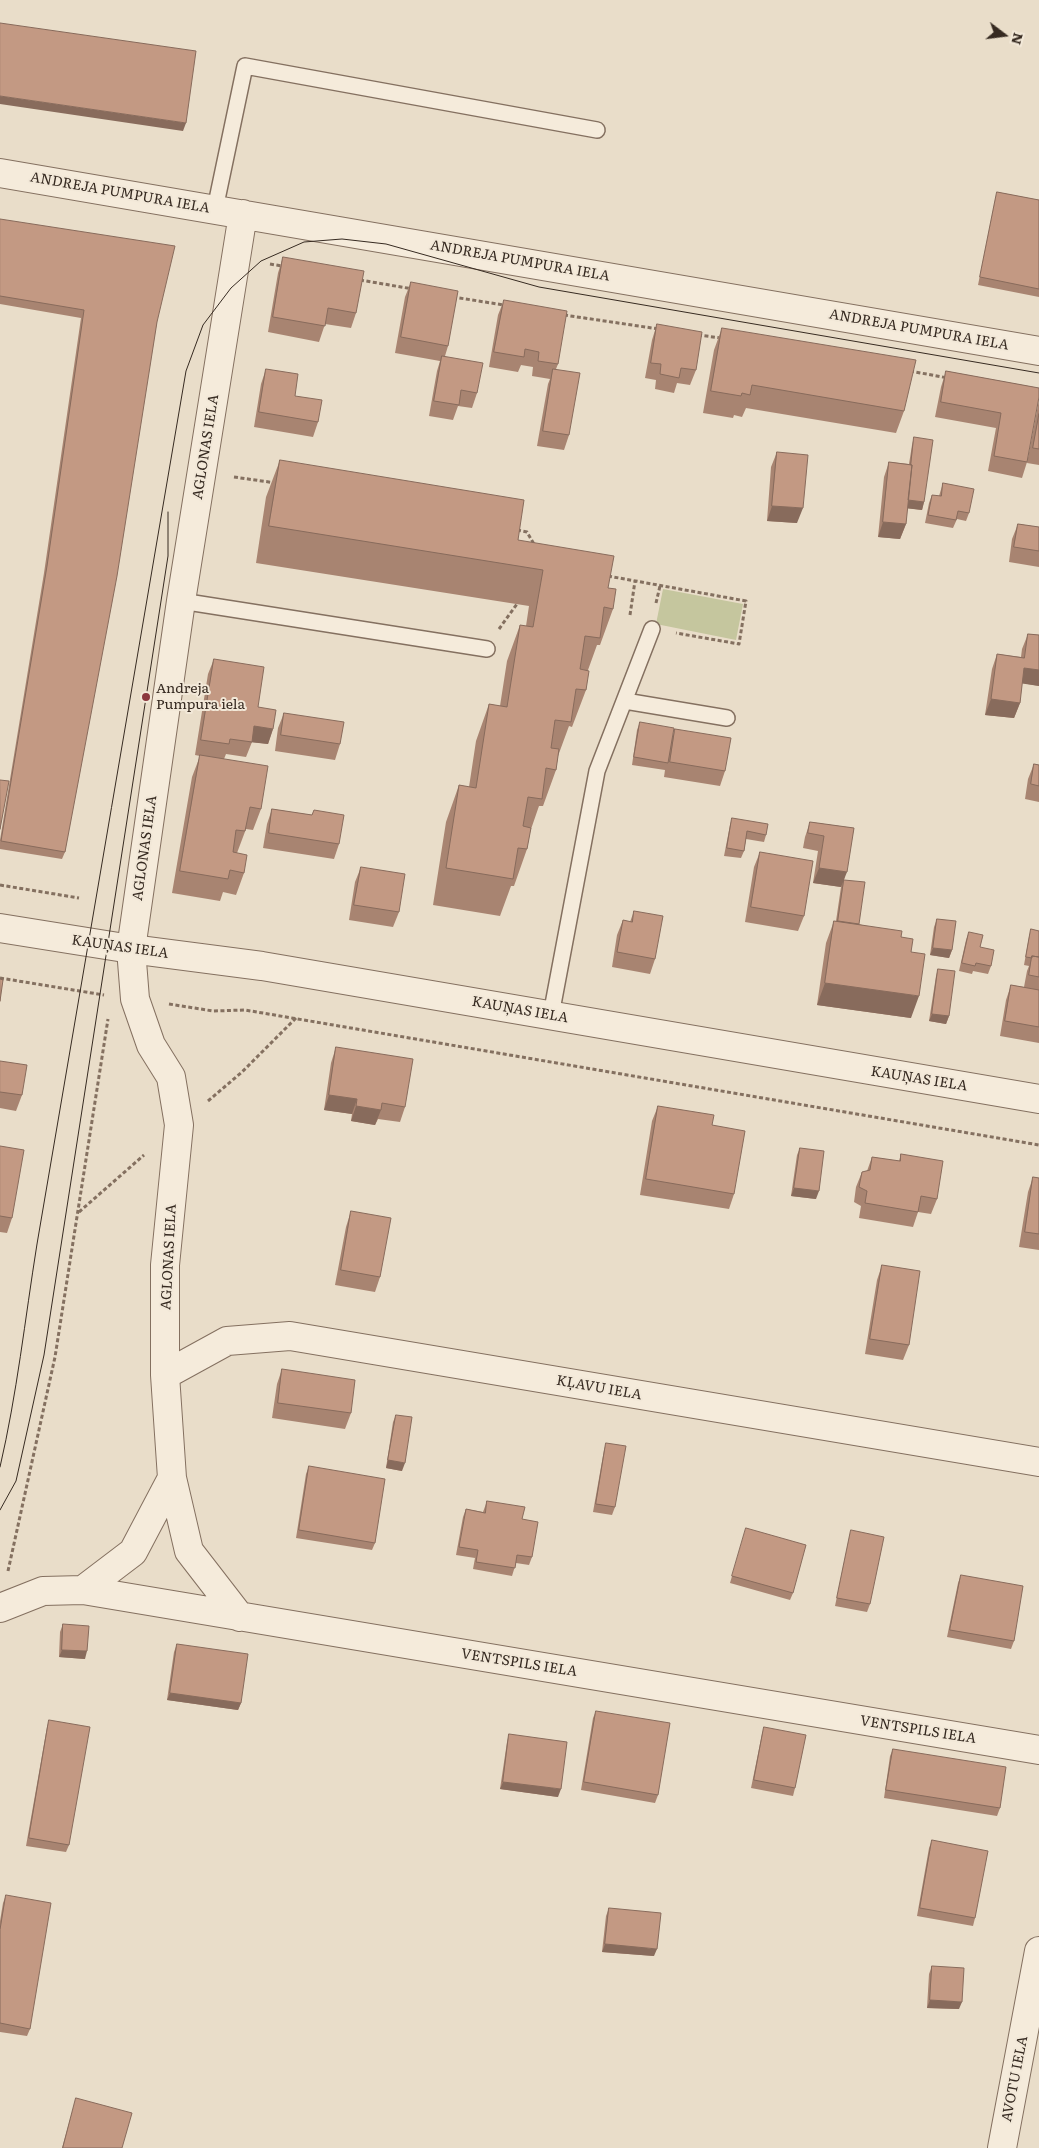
<!DOCTYPE html>
<html>
<head>
<meta charset="utf-8">
<style>
  body { margin:0 }
  #map { position:relative; width:1039px; height:2148px; overflow:hidden; background:#e9ddc9; font-family:Literata,serif }
  canvas { display:block }
  .north { position:absolute; left:979px; top:10px; width:50px; height:50px; -webkit-text-stroke:4px #f2e8d8; paint-order:stroke; rotate:105deg; font-size:14px; font-weight:700; line-height:20px; text-align:center; color:#362a21 }
  .north::after { content:''; display:block; margin:auto; width:18px; height:22px; background:#362a21; clip-path:polygon(50% 0,100% 100%,50% 72%,0 100%) }
</style>
</head>
<body>
<div id="map">
<canvas width="1039" height="2148"></canvas>
<div class="north">N</div>
</div>
<script>
const ctx = document.querySelector('canvas').getContext('2d');
ctx.lineJoin = 'round';
function paint(path, color) {
  ctx.fillStyle = color;
  ctx.fill(path, 'evenodd');
}
function strokePath(path, color, width, dash) {
  ctx.strokeStyle = color;
  ctx.lineWidth = width;
  ctx.lineCap = dash ? 'butt' : 'round';
  ctx.setLineDash(dash || []);
  ctx.stroke(path);
}
function label(font, color, halo, rows, align = 'center') {
  ctx.font = font + ' Literata,serif';
  ctx.lineWidth = 4;
  ctx.setLineDash([]);
  ctx.textBaseline = 'middle';
  ctx.strokeStyle = halo;
  ctx.fillStyle = color;
  for (const [text, x, y, turn = 0] of rows) {
    ctx.save();
    ctx.translate(x, y);
    ctx.rotate((+turn || 0) * Math.PI / 180);
    ctx.textAlign = isNaN(turn) ? turn : align;
    if (halo) ctx.strokeText(text, 0, 0);
    ctx.fillText(text, 0, 0);
    ctx.restore();
  }
}
paint(new Path2D(`
  M663 589 743 604 736 640 656 624Z`), '#c5c69e');
const service = new Path2D(`
  M215 209 245 66 597 130
  M181 601 487 649
  M625 701 727 718
  M551 1015 597 771 652 629`);
const minor = new Path2D(`
  M0 173 1039 351
  M165 1375 227 1341 290 1336 1039 1462
  M83 1590 133 1552 172 1478
  M0 1608 43 1591 83 1590 1039 1750
  M240 1617 189 1551 172 1478 165 1375V1265L179 1125 171 1077 151 1045 135 999 131 949 181 601 243 214
  M1002 2148 1039 1951`);
const tertiary = new Path2D(`
  M0 928 131 949 262 966 1039 1099`);
strokePath(service, '#847060', 18);
strokePath(minor, '#847060', 30);
strokePath(tertiary, '#847060', 30);
strokePath(new Path2D(`
  M270 264 282 266
  M360 280 413 289
  M453 297 504 305
  M564 315 659 329
  M698 335 721 338
  M910 371 948 378
  M234 477 276 483
  M517 530 527 532 535 546
  M608 576 746 601 739 644 676 633
  M656 603 660 586
  M630 615 635 581
  M499 629 517 604
  M0 885 79 898
  M0 978 104 995
  M169 1004 213 1011 245 1010 1039 1145
  M208 1101 242 1072 296 1018
  M79 1212 144 1155
  M8 1571 55 1357 108 1019`), '#847060', 3, [4, 2.5]);
strokePath(service, '#f5ebdb', 15);
strokePath(minor, '#f5ebdb', 28);
strokePath(tertiary, '#f5ebdb', 28);
strokePath(new Path2D(`
  M0 1467C17 1394 25 1319 37 1244L186 371 203 325 231 288 261 261 304 242 342 239 386 244 539 287 1039 373
  M0 1510 16 1481 44 1355 168 556V512`), '#362a21', 1);
paint(new Path2D(`
  M997 192 1039 200V297L978 285 995 200Z
  M0 219 157 322 65 852 62 859 0 849V840L44 573 81 318 0 304Z
  M283 257 356 313 351 328 325 324 319 342 268 332 278 273Z
  M411 282 448 346 445 356 477 393 472 408 458 406 453 420 429 416 437 371 440 361 395 353 405 297Z
  M504 300 558 364 556 369 569 435 564 450 537 446 548 384 550 379 532 376 533 367 521 365 518 372 489 367 498 315Z
  M657 324 696 370 690 385 677 383 674 393 655 389 656 380 645 378 652 340Z
  M722 328 904 411 896 433 746 408 742 417 734 415 733 418 703 413 714 350Z
  M266 369 318 422 313 437 254 427 261 384Z
  M946 371 1039 388 1027 462 1022 478 988 471 996 428 935 417 941 387Z
  M1039 400V465L1027 463Z
  M914 437 924 502 922 510 907 508 906 524 900 539 878 537 884 477 889 462 909 464 912 445Z
  M777 452 797 523 767 521 771 467Z
  M280 460 518 540 608 588 613 609 600 645H597L588 670 586 690 572 727 569 726 558 756 556 770 543 806H539L530 832 527 849 514 886H511L500 916 433 905 446 822 459 785 469 787 476 741 489 704 500 706 507 661 520 625 526 626 529 606 256 563 266 497Z
  M943 483 969 513 966 521 957 519 953 528 925 523 929 503 932 495 939 496Z
  M1018 524 1039 527V567L1009 562 1012 539Z
  M1028 634 1039 635V686L1022 683 1020 703 1014 718 985 715 992 669 997 654 1021 657 1022 649Z
  M214 659 258 707 273 729 268 744 252 742 246 757 226 754 224 759 261 809 253 830 246 829 237 853 244 873 236 895 223 892 220 901 172 893 192 777 200 756 195 755 208 674Z
  M284 713 340 744 335 760 275 751 278 728Z
  M640 722 672 738 675 729 725 771 720 786 664 777 665 770 632 765 637 730Z
  M1034 764 1039 765V802L1025 799 1028 779Z
  M272 809 312 815 314 810 339 844 334 859 263 848 267 824Z
  M732 818 766 835 764 842 746 839 744 851 741 858 724 856 730 825Z
  M810 822 854 828 844 880 859 924 901 937 911 952V1018L817 1005 826 943 834 921H836L841 887 813 883 818 851 803 848 805 837Z
  M760 852 804 916 798 931 745 922 754 867Z
  M361 867 399 912 393 927 349 920 355 882Z
  M634 911 655 959 650 974 612 967 617 935 623 920 630 922Z
  M937 919 952 950 949 958 930 955 934 927Z
  M1031 929 1039 931V1043L1000 1036 1006 1000 1011 985 1024 987 1027 971 1029 966 1024 965 1029 937Z
  M969 932 991 966 988 974 973 971 972 974 959 971 966 940Z
  M938 969 949 1016 946 1024 929 1021 936 976Z
  M336 1047 405 1107 400 1122 378 1119 375 1125 351 1121 352 1114 324 1110 331 1063Z
  M0 1061 22 1095 16 1111 0 1108Z
  M658 1106 734 1194 729 1209 640 1195 652 1121Z
  M0 1146 12 1218 7 1233 0 1232Z
  M800 1148 816 1199 791 1196 797 1155Z
  M901 1154 937 1199 931 1214 918 1212 913 1227 859 1218 861 1206 854 1202 856 1187 862 1172 867 1171 872 1157 899 1161Z
  M1033 1177 1039 1178V1250L1019 1247 1028 1192Z
  M351 1211 380 1277 375 1292 335 1285 346 1227Z
  M882 1265 909 1345 903 1360 865 1354 877 1280Z
  M282 1369 351 1413 345 1429 272 1418 277 1384Z
  M396 1415 402 1471 386 1468 393 1422Z
  M606 1443 615 1507 612 1515 593 1512 604 1450Z
  M309 1466 375 1543 372 1550 296 1538 306 1474Z
  M487 1501 522 1519 532 1557 529 1565 516 1563 512 1576 473 1569 475 1558 456 1555 463 1517 466 1509 483 1512Z
  M746 1528 793 1593 790 1600 730 1583Z
  M851 1530 870 1604 867 1612 835 1606 849 1538Z
  M961 1575 1014 1641 1011 1649 947 1637 958 1583Z
  M63 1624 85 1659 59 1657 60 1632Z
  M177 1644 241 1703 238 1710 167 1700 174 1652Z
  M596 1711 658 1795 655 1803 581 1790 593 1718Z
  M49 1720 69 1845 66 1852 26 1846 47 1727Z
  M764 1727 795 1788 793 1796 751 1788 762 1734Z
  M509 1734 558 1797 500 1789 507 1742Z
  M893 1749 1000 1808 997 1816 884 1798 890 1756Z
  M932 1840 975 1918 973 1926 917 1916 929 1848Z
  M6 1895 30 2029 27 2036 0 2032V1921L3 1903Z
  M609 1908 654 1956 602 1952 606 1916Z
  M932 1966 959 2009 927 2008 929 1974Z
  M76 2098 122 2148H62Z`), '#a88471');
paint(new Path2D(`
  M0 96 186 123 183 131 0 104Z
  M907 500 924 502 922 510 904 508Z
  M772 506 803 508 797 523 767 521Z
  M883 522 906 524 900 539 878 537Z
  M1024 668 1039 670V686L1019 683Z
  M991 699 1020 703 1014 718 985 715Z
  M254 726 273 729 268 744 249 742Z
  M819 868 847 872 841 887 813 883Z
  M933 948 952 950 949 958 930 955Z
  M825 983 919 996 911 1018 817 1005Z
  M932 1014 949 1016 946 1024 929 1021Z
  M329 1095 357 1099 352 1114 324 1110Z
  M356 1106 381 1110 375 1125 351 1121Z
  M794 1188 819 1191 816 1199 791 1196Z
  M388 1460 405 1463 402 1471 386 1468Z
  M62 1650 87 1651 85 1659 59 1657Z
  M170 1693 241 1703 238 1710 167 1700Z
  M503 1782 561 1789 558 1797 500 1789Z
  M605 1944 657 1949 654 1956 602 1952Z
  M930 2000 962 2002 959 2009 927 2008Z`), '#886b5c');
const building = new Path2D(`
  M0 23 196 51 186 123 0 96Z
  M997 192 1039 200V289L980 277Z
  M0 219 175 246 157 322 117 576 65 852 1 841 47 566 84 310 0 296Z
  M283 257 364 271 356 313 328 308 325 326 273 317Z
  M411 282 458 291 448 346 401 337Z
  M504 300 567 311 558 364 538 361 539 352 525 349 524 357 494 352Z
  M657 324 702 332 696 370 681 368 679 378 660 374 661 364 651 363Z
  M722 328 916 360 904 411 752 385 750 395 742 393 741 396 711 391Z
  M442 356 483 363 477 393 461 390 459 405 434 401Z
  M266 369 298 374 295 396 322 400 318 422 259 412Z
  M553 369 580 373 569 435 543 431Z
  M946 371 1039 388V397L1027 462 994 456 1001 413 941 402Z
  M1039 414V449L1033 448Z
  M914 437 933 440 924 502 908 500 912 465H911Z
  M777 452 808 455 803 508 772 506Z
  M280 460 524 500 518 540 614 556 608 588 616 589 613 609 604 607 600 638 585 636 580 669 589 671 586 690 576 689 571 722 555 720 551 748 559 749 556 770 546 768 542 799 528 797 523 826 531 828 527 849 518 848 513 879 446 868 459 785 476 788 489 704 507 707 520 625 533 627 543 570 269 526Z
  M889 462 912 465 906 524 883 522Z
  M943 483 974 489 969 513 958 511 956 520 928 515 932 495 941 496Z
  M1018 524 1039 527V551L1014 547Z
  M1028 634 1039 635V670L1024 668 1020 703 991 699 997 654 1024 658Z
  M214 659 264 667 258 707 276 710 273 729 254 726 252 742 230 739 229 744 201 740Z
  M284 713 344 722 340 744 281 735Z
  M640 722 674 728 668 763 634 757Z
  M675 729 731 738 725 771 670 762Z
  M200 755 268 766 261 809 250 807 245 831 236 830 233 852 247 855 244 873 230 870 228 879 180 871Z
  M1034 764 1039 765V786L1031 784Z
  M0 780 9 781 0 829Z
  M272 809 312 815 314 810 344 815 339 844 269 833Z
  M732 818 768 824 766 835 747 831 744 851 727 848Z
  M810 822 854 828 847 872 819 868 824 836 808 833Z
  M760 852 813 861 804 916 751 907Z
  M361 867 405 874 399 912 354 905Z
  M844 880 865 882 859 924 838 921Z
  M634 911 663 916 655 959 617 952 623 920 632 922Z
  M937 919 956 921 952 950 933 948Z
  M834 921 902 931 901 937 913 939 911 952 925 954 919 996 825 983Z
  M1031 929 1039 931V957L1032 956V958L1026 957Z
  M969 932 983 935 980 947 994 950 991 966 976 963 975 966 962 963Z
  M1032 956 1039 957V977L1029 975Z
  M938 969 955 971 949 1016 932 1014Z
  M0 979 3 980 0 1001Z
  M1011 985 1039 990V1027L1005 1021Z
  M336 1047 413 1059 405 1107 382 1103 381 1110 356 1106 357 1099 329 1095Z
  M0 1061 27 1065 22 1095 0 1092Z
  M658 1106 714 1115 712 1125 745 1131 734 1194 646 1179Z
  M0 1146 24 1150 12 1218 0 1216Z
  M800 1148 824 1151 819 1191 794 1188Z
  M901 1154 943 1161 937 1199 921 1196 918 1212 865 1203 867 1191 859 1187 862 1172 870 1170 872 1157 900 1161Z
  M1033 1177 1039 1178V1234L1025 1232Z
  M351 1211 391 1218 380 1277 341 1270Z
  M882 1265 920 1271 909 1345 870 1339Z
  M282 1369 355 1380 351 1413 278 1403Z
  M396 1415 412 1417 405 1463 388 1460Z
  M606 1443 626 1446 615 1507 596 1504Z
  M309 1466 385 1479 375 1543 299 1530Z
  M487 1501 525 1507 522 1519 538 1522 532 1557 517 1555 515 1568 476 1562 478 1550 459 1547 466 1509 485 1513Z
  M746 1528 806 1545 793 1593 732 1576Z
  M851 1530 884 1537 870 1604 837 1598Z
  M961 1575 1023 1586 1014 1641 950 1630Z
  M63 1624 89 1626 87 1651 62 1650Z
  M177 1644 248 1654 241 1703 170 1693Z
  M596 1711 670 1723 658 1795 584 1782Z
  M49 1720 90 1727 69 1845 29 1838Z
  M764 1727 806 1735 795 1788 754 1780Z
  M509 1734 567 1742 561 1789 503 1782Z
  M893 1749 1006 1767 1000 1808 886 1790Z
  M932 1840 988 1851 975 1918 920 1908Z
  M6 1895 51 1903 30 2029 0 2023V1930Z
  M609 1908 661 1913 657 1949 605 1944Z
  M932 1966 964 1968 962 2002 930 2000Z
  M76 2098 132 2113 122 2148H63Z`);
paint(building, '#c39983');
strokePath(building, '#886b5c', 1);
for (const [x, y, r, color] of [
  [146,697,5,"#8b373e"]
]) {
  const dot = new Path2D();
  dot.arc(x, y, r, 0, 2 * Math.PI);
  ctx.fillStyle = color;
  ctx.fill(dot);
  strokePath(dot, '#f2e8d8', 2);
}
label('14px', '#362a21', '#f2e8d8', [
  ["ANDREJA PUMPURA IELA",120,193,10],
  ["ANDREJA PUMPURA IELA",520,261,10],
  ["ANDREJA PUMPURA IELA",919,330,10],
  ["AGLONAS IELA",206,447,-81],
  ["AGLONAS IELA",145,848,-82],
  ["KAUŅAS IELA",120,947,8],
  ["KAUŅAS IELA",520,1010,10],
  ["KAUŅAS IELA",919,1079,9],
  ["AGLONAS IELA",169,1257,-87],
  ["KĻAVU IELA",599,1388,10],
  ["VENTSPILS IELA",519,1663,9],
  ["VENTSPILS IELA",918,1730,9],
  ["AVOTU IELA",1015,2079,-79]
]);
label('14px', '#362a21', '#f2e8d8', [
  ["Andreja",156,689],
  ["Pumpura iela",156,705]
], 'left');
</script>
</body>
</html>
